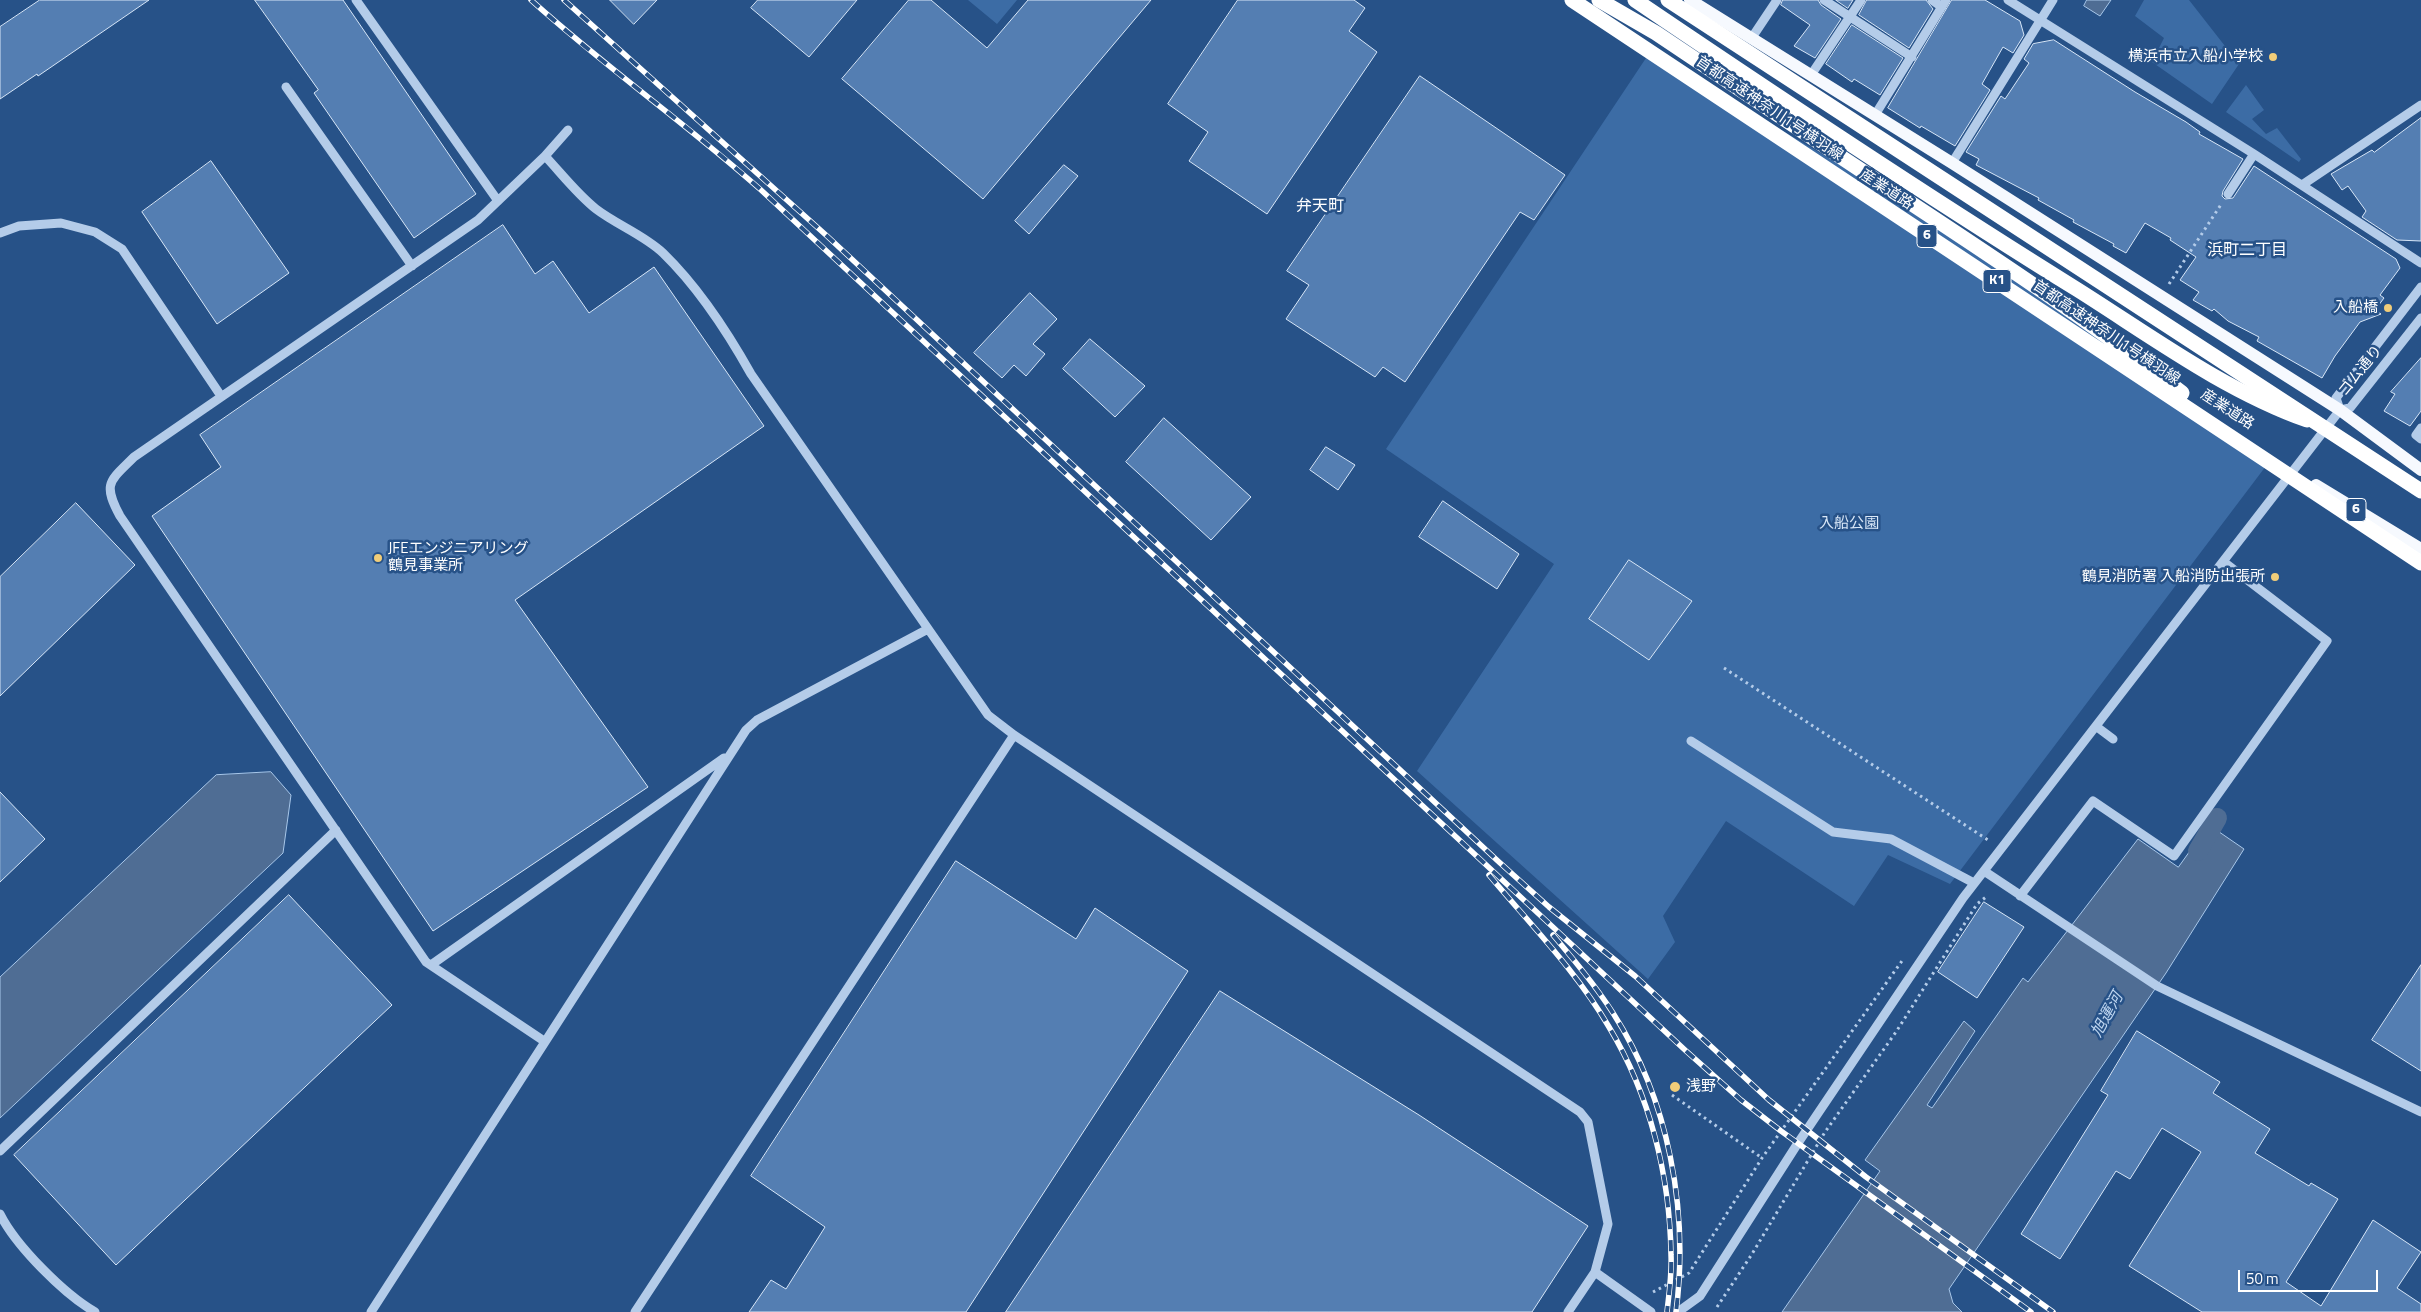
<!DOCTYPE html>
<html>
<head>
<meta charset="utf-8">
<style>
  body { margin:0 }
  #map { position:relative; width:2421px; height:1312px; overflow:hidden; background:#275288; font-family:"Titillium Web",sans-serif }
  canvas { display:block }
  .scale { position:absolute; left:2238px; top:1270px; width:140px; height:22px; box-sizing:border-box; border:2px solid #fff; border-top:0; padding-left:6px; font-size:15px; line-height:18px; white-space:nowrap; color:#fff; -webkit-text-stroke:4px #275288; paint-order:stroke }
</style>
</head>
<body>
<div id="map">
<canvas width="2421" height="1312"></canvas>
<div class="scale">50 m</div>
</div>
<script>
const ctx = document.querySelector('canvas').getContext('2d');
ctx.lineJoin = 'round';
function paint(path, color) {
  ctx.fillStyle = color;
  ctx.fill(path, 'evenodd');
}
function strokePath(path, color, width, dash) {
  ctx.strokeStyle = color;
  ctx.lineWidth = width;
  ctx.lineCap = dash ? 'butt' : 'round';
  ctx.setLineDash(dash || []);
  ctx.stroke(path);
}
function label(font, color, halo, rows, align = 'center') {
  ctx.font = font + ' "Titillium Web","Noto Sans JP",sans-serif';
  ctx.lineWidth = 5;
  ctx.setLineDash([]);
  ctx.textBaseline = 'middle';
  ctx.strokeStyle = halo;
  ctx.fillStyle = color;
  for (const [text, x, y, turn = 0] of rows) {
    ctx.save();
    ctx.translate(x, y);
    ctx.rotate((+turn || 0) * Math.PI / 180);
    ctx.textAlign = isNaN(turn) ? turn : align;
    if (halo) ctx.strokeText(text, 0, 0);
    ctx.fillText(text, 0, 0);
    ctx.restore();
  }
}
paint(new Path2D(`
  M968 0H1017L997 24Z
  M2144 0H2189L2239 64 2212 104 2152 62 2164 38 2135 16Z
  M1650 52 1960 236 2269 462 1950 884 1888 855 1854 906 1726 821 1663 916 1675 942 1648 979 1417 771 1554 564 1386 449Z
  M2246 85 2264 110 2252 119 2266 134 2277 128 2301 159 2299 162 2226 112Z`), '#3c6ca5');
const water = new Path2D(`
  M2087 0H2111L2100 16 2084 6Z
  M271 772 291 795 283 853 0 1118V977L216 775Z
  M2209 825 2244 849 2166 973 1949 1289 1953 1303 1962 1312H1782L1880 1171 1865 1160 1964 1021 1975 1031 1927 1105 1932 1108 2023 978 2028 982 2138 839 2178 867Z`);
paint(water, '#4f6d94');
strokePath(water, '#a8c7e9', 1);
strokePath(new Path2D(`
  M2198 851 2217 818`), '#4f6d94', 20);
const building = new Path2D(`
  M40 0H149L38 76 37 74 0 99V27Z
  M255 0H343L476 194 414 238 314 93 318 90Z
  M610 0H657L634 24Z
  M758 0H857L809 57 751 8Z
  M909 0H931L987 48 1028 0H1151L983 199 842 79Z
  M1238 0H1354L1365 8 1349 31 1377 52 1267 214 1189 161 1208 132 1168 104Z
  M1783 0H1818L1821 5 1841 19 1815 58 1794 46 1810 25 1781 5Z
  M1836 0H1853L1848 8Z
  M1867 0H1926L1933 9 1909 48 1859 15Z
  M1952 0H1985L2020 21 2024 35 2013 53 2003 47 1982 84 1990 90 1955 146 1921 126 1920 128 1888 108Z
  M1852 25 1903 58 1880 95 1854 79 1852 82 1826 64Z
  M2054 40 2135 92 2186 122 2200 132 2199 134 2243 159 2223 191 2222 196 2225 199 2233 198 2254 166 2396 259 2400 268 2380 295 2384 298 2375 310 2381 314 2360 322 2335 356 2322 378 2257 341 2259 337 2228 321 2214 309 2212 311 2193 300 2199 292 2180 280 2196 257 2170 240 2171 238 2145 223 2126 253 2113 246 2114 244 2073 222 2074 220 2038 200 2039 198 1976 165 1979 159 1966 152 2001 96 2005 99 2029 63 2024 59 2033 44Z
  M1420 76 1565 175 1534 220 1520 212 1405 382 1383 367 1375 377 1286 319 1309 285 1287 271Z
  M2421 118V241L2397 240 2362 217 2366 211 2348 186 2342 190 2331 174 2372 150 2374 152Z
  M211 161 289 273 217 324 142 212Z
  M1064 165 1078 176 1029 234 1015 221Z
  M503 225 535 274 553 261 589 313 654 267 764 426 515 600 648 787 433 931 152 516 221 467 200 435Z
  M1030 293 1057 319 1033 344 1045 354 1026 376 1014 365 1002 378 974 353Z
  M1090 339 1145 386 1115 417 1063 369Z
  M2421 358V411L2410 426 2384 411 2395 394 2391 392Z
  M1164 418 1251 497 1211 540 1126 462Z
  M1326 447 1355 465 1338 490 1310 470Z
  M1443 501 1519 554 1497 589 1419 537Z
  M76 503 135 565 0 696V577Z
  M1629 560 1692 601 1649 660 1589 619Z
  M0 792 45 839 0 882Z
  M956 861 1076 939 1095 908 1188 971 966 1312H749L771 1280 786 1289 825 1227 751 1176Z
  M289 895 392 1005 116 1265 14 1155Z
  M1984 902 2024 927 1977 998 1938 972Z
  M2421 965V1071L2372 1040Z
  M1220 991 1419 1115 1588 1226 1532 1312H1006Z
  M2137 1031 2220 1082 2213 1093 2270 1129 2255 1153 2309 1186 2311 1183 2338 1199 2286 1282 2321 1306 2373 1220 2421 1252 2397 1288 2421 1304V1312H2202L2129 1266 2201 1152 2162 1128 2130 1179 2116 1171 2060 1259 2021 1234 2108 1095 2101 1091Z`);
paint(building, '#547eb2');
strokePath(building, '#d7e6f7', 1);
strokePath(new Path2D(`
  M2169 284 2222 203
  M1724 668 1988 840
  M1672 1095 1762 1158
  M1653 1292 1689 1273 1762 1158 1904 958
  M1717 1307 1752 1254 1825 1132 1896 1032 1977 904 1986 897`), '#b4cce9', 3, [2.5, 4]);
strokePath(new Path2D(`
  M356 0 498 201
  M1824 0 1912 57
  M1932 0 1942 7
  M2008 0 2254 154 2421 263
  M1751 39 1777 0
  M1811 75 1861 0
  M286 87 412 266
  M1875 115 1946 0
  M545 156C561 173 577 194 596 209 617 225 644 235 663 253 697 286 728 333 751 374L988 715 1014 735 1580 1112 1588 1122 1608 1224 1595 1272 1651 1312
  M1952 163 2053 0
  M2302 185 2421 105
  M2228 194 2254 154
  M0 233 19 226 61 223 95 232 122 249 221 396
  M2340 410 2336 398 2421 287
  M2340 410 2350 408 2421 318
  M2421 428 2416 435 2421 439
  M2097 727 2113 739
  M1691 741 1833 832 1891 839 1974 883
  M1984 871 2157 986 2421 1112
  M2020 896 2093 801 2174 856 2327 641 2224 562
  M431 965 724 758
  M544 1041 426 962 120 516C102 483 110 481 134 457L478 220 545 156 568 130
  M0 1151 336 830
  M0 1214C16 1246 64 1294 95 1312
  M371 1312 746 730 757 720 928 629
  M635 1312 1014 735
  M1568 1312 1595 1272
  M1678 1312 1700 1296 1798 1143 1963 898 2340 410`), '#b4cce9', 9);
strokePath(new Path2D(`
  M1690 0 1952 163 2340 410 2421 470
  M2316 485 2421 549`), '#f6f9fe', 12);
strokePath(new Path2D(`
  M1599 0 1656 33 1835 153
  M1635 0C1781 99 1928 197 2078 290 2151 336 2225 391 2307 420`), '#fff', 15);
const rail = new Path2D(`
  M531 0C605 67 687 124 761 190L1685 1050 1741 1100 1781 1131 2031 1312
  M564 0 827 236 1499 862 1549 907 1635 976 1769 1100 1866 1177 2053 1312
  M1489 875C1530 924 1577 972 1609 1027 1650 1095 1670 1176 1671 1255 1672 1274 1669 1293 1667 1312
  M1553 935C1574 960 1595 985 1613 1013 1669 1100 1689 1211 1676 1312`);
strokePath(rail, '#fff', 5.5);
strokePath(rail, '#275288', 4, [11]);
strokePath(new Path2D(`
  M1572 0 2421 563
  M1668 0 2421 491
  M1835 153C1952 231 2071 306 2182 393`), '#fff', 15);
for (const [x, y, r, color] of [
  [2273,57,5,"#f1cd79"],
  [2388,308,5,"#f1cd79"],
  [378,558,5,"#f1cd79"],
  [2275,577,5,"#f1cd79"],
  [1675,1087,6,"#f1cd79"]
]) {
  const dot = new Path2D();
  dot.arc(x, y, r, 0, 2 * Math.PI);
  ctx.fillStyle = color;
  ctx.fill(dot);
  strokePath(dot, '#275288', 2);
}
for (const [x, y, w] of [
  [1927,236,20],
  [1997,281,28],
  [2356,510,20]
]) {
  const box = new Path2D();
  box.roundRect(x - w / 2, y - 11.5, w, 23, 4);
  ctx.fillStyle = '#275288';
  ctx.fill(box);
  strokePath(box, '#fff', 1);
}
label('bold 14px', '#fff', null, [
  ["6",1927,236],
  ["K1",1997,281],
  ["6",2356,510]
]);
label('15px', '#fff', '#275288', [
  ["横浜市立入船小学校",2263,57],
  ["入船橋",2378,308],
  ["JFEエンジニアリング",388,549,"left"],
  ["鶴見事業所",388,566,"left"],
  ["鶴見消防署 入船消防出張所",2265,577],
  ["浅野",1686,1087,"left"]
], 'right');
label('15px', '#fff', '#275288', [
  ["首都高速神奈川1号横羽線",1769,109,34],
  ["産業道路",1886,190,33],
  ["首都高速神奈川1号横羽線",2106,333,34],
  ["ゴム通り",2361,371,-51],
  ["産業道路",2227,410,33]
]);
label('15px', '#d7e6f7', '#275288', [
  ["入船公園",1849,524]
]);
label('16px', '#fff', '#275288', [
  ["弁天町",1320,207],
  ["浜町二丁目",2247,251]
]);
label('italic 16px', '#bfd6f0', '#275288', [
  ["旭運河",2108,1015,-61]
]);
</script>
</body>
</html>
